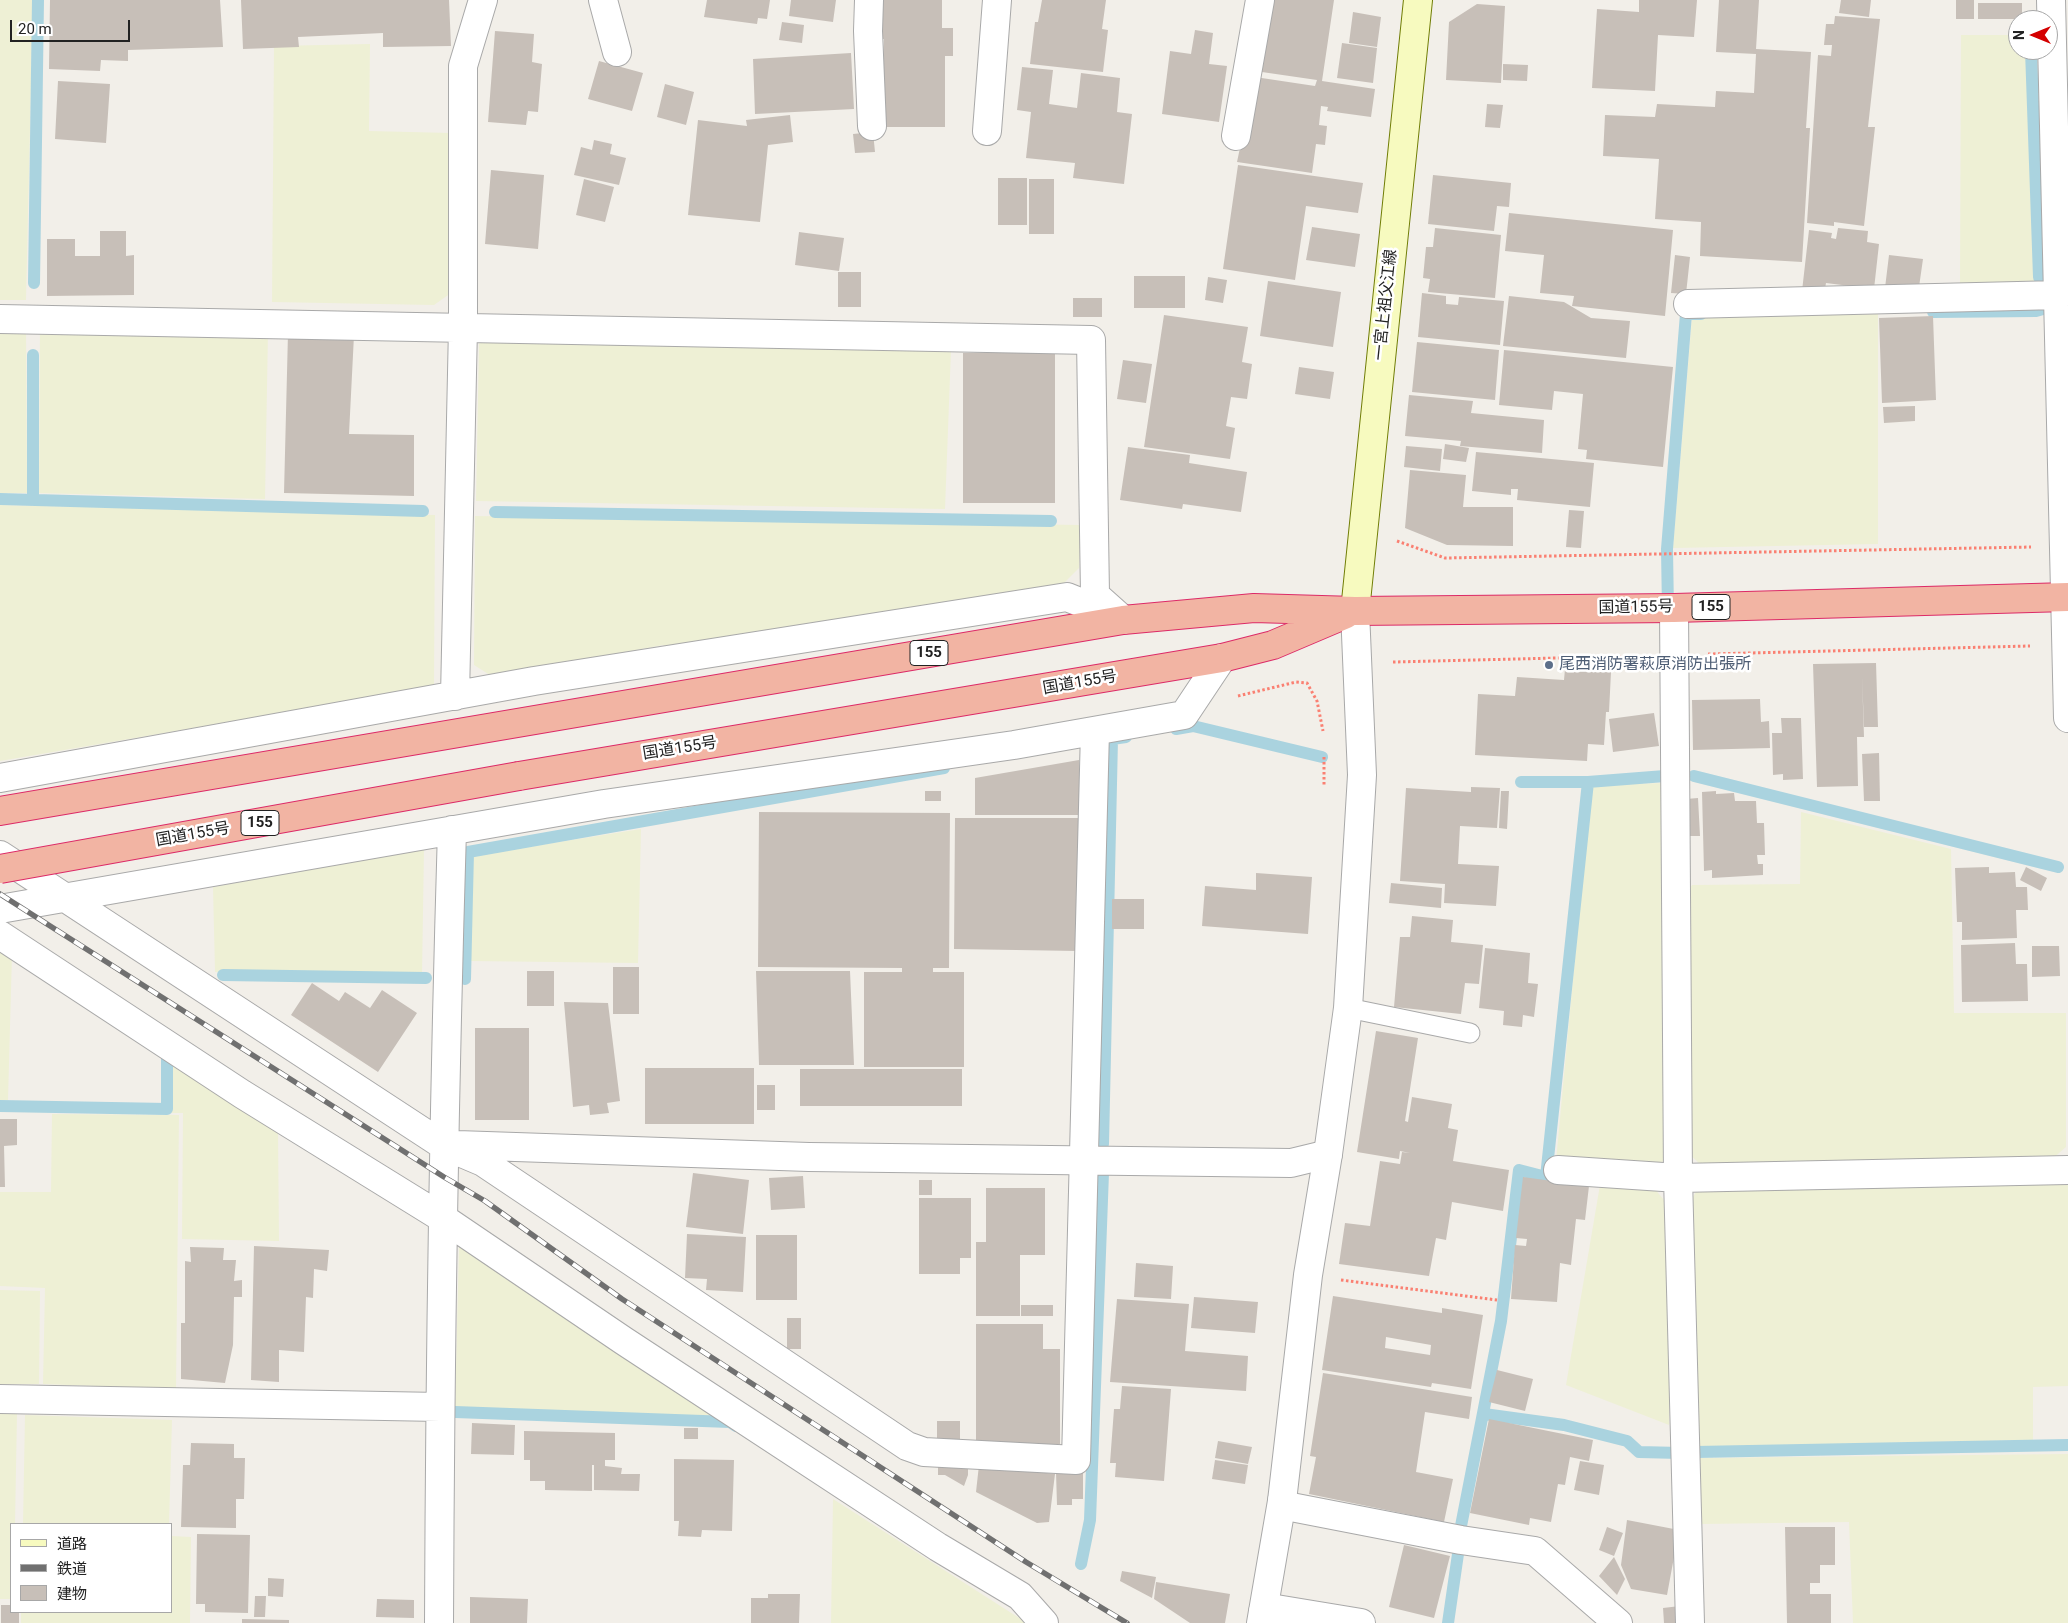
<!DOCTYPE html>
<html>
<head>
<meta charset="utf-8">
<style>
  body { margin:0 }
  #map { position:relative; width:2068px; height:1623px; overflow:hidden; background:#f2efe9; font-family:Roboto,"Noto Sans JP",sans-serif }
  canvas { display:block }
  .legend { position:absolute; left:10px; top:1523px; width:162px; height:90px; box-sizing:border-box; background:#fff; border:1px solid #a7a7a7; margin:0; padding:6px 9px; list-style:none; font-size:15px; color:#222 }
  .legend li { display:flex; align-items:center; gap:10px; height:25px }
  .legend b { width:25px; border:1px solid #a7a7a7 }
  .north { position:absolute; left:2008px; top:10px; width:50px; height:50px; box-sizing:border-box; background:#fff; border:1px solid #a7a7a7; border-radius:50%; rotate:270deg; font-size:14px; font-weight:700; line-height:20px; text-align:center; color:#222 }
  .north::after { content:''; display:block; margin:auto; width:18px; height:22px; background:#d40000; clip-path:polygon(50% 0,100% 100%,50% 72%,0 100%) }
  .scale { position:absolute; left:10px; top:20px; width:120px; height:22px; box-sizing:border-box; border:2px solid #222; border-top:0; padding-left:6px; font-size:15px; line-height:18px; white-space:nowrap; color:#222; -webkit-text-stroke:4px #fff; paint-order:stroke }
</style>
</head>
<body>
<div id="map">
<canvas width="2068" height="1623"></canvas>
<ul class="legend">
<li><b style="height:6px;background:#f7fabf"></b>道路</li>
<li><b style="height:6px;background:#707070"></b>鉄道</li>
<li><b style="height:14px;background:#c7bfb8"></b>建物</li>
</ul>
<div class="north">N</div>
<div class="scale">20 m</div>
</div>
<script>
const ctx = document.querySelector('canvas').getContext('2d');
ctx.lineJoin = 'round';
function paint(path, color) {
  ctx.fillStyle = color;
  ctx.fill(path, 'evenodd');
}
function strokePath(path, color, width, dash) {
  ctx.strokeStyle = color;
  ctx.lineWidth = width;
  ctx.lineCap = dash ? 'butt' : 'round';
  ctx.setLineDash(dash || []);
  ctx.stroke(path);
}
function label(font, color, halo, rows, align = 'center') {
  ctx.font = font + ' Roboto,"Noto Sans JP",sans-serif';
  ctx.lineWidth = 5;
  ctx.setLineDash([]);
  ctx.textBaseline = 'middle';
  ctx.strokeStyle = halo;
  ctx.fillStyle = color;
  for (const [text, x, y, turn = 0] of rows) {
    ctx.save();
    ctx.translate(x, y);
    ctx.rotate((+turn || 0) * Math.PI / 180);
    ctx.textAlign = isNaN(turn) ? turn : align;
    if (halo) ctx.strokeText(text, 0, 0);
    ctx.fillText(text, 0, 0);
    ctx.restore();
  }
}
paint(new Path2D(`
  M0 0H33L26 300H0Z
  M1961 35H2018V50H2028L2035 286 1960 287Z
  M370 44 369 131 451 133V293L434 305 272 302 274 46Z
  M1878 314V544L1673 548 1692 317Z
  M0 323 26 324 27 493H0Z
  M40 324 268 332 265 499 39 493Z
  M490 336 951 350 945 509 476 501 479 344Z
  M0 505 435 515 434 687 0 761Z
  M475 516 1081 525 1079 568 1063 584 666 651 663 645 493 677 474 665Z
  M1665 783 1671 1153 1659 1165 1556 1161 1591 785Z
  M1801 812 1951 849 1954 1013H2066V1147L2051 1160 1700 1164 1686 1151 1685 896 1692 885 1800 884Z
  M641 829 638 963 469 961 471 856Z
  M424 849 422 975 215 972 213 887Z
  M0 947 12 954 8 1100H0Z
  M171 1059 278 1130 279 1241 182 1239 183 1113H171Z
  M52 1114 179 1115 176 1389 43 1384 45 1288 0 1286V1192H51Z
  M2057 1176 2068 1185V1386L2033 1387V1440L1696 1447 1692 1199 1699 1186Z
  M1600 1185 1654 1188 1669 1206V1425L1566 1385Z
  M459 1246 724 1417 455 1409Z
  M0 1290 40 1291 39 1384H0Z
  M0 1413 17 1414 15 1524H11V1599H0Z
  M25 1415 172 1420 169 1524H23Z
  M2068 1454V1623H1853L1849 1522 1701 1524 1700 1458Z
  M833 1499 1027 1623H831Z
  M171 1536 191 1537 190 1623H21V1612H171Z`), '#eef0d5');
strokePath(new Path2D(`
  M2030 17V20
  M2031 50 2039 277
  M34 283 38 0
  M1933 312 2036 311 2057 305
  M0 499 423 511
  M33 499V355
  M495 512 1051 521
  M1668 611 1667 549 1686 314H1701
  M1176 729 1193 726 1322 757
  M1694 776 2058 867
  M1521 782H1588L1665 776
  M223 975 426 978
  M465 979 468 852 944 768
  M0 1106 167 1109V1058
  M1103 1144 1112 739 1126 737
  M455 1412 730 1422 736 1426
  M1484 1414 1564 1425 1627 1441 1639 1452 1680 1453
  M1696 1452 2068 1445
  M1461 1526 1501 1321 1519 1170 1546 1177 1588 782
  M1081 1564 1090 1520 1103 1173
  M1448 1623 1458 1554`), '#aad3df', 12);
paint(new Path2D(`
  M50 0H220L223 47 128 50V61L101 60 100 71 49 69Z
  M241 0H449L451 46 383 47V33L298 37 299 47 243 49Z
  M707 0H770L767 19 758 18 757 24 704 17Z
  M791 0H836L833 22 789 16Z
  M882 0H942V28H953V56H945V127H882L884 39H882Z
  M1042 0H1106L1102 29 1108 30 1103 72 1030 64 1035 22H1038Z
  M1266 0H1334L1322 81 1375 89 1371 117 1327 111 1328 107 1321 106 1319 125 1327 126 1325 145 1316 144 1312 173 1237 162 1255 77 1315 86 1317 80 1255 71Z
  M1639 0H1697L1694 37 1658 35 1655 91 1592 88 1597 9 1639 12Z
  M1719 0H1759L1756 49 1811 52 1806 128H1810L1802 262 1700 256 1701 222 1655 219 1659 159 1603 156 1605 115 1655 117 1657 104 1715 107 1716 91 1754 93 1756 54 1716 52Z
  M1841 0H1871L1869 17 1839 13Z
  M1956 0H1974V19H1956Z
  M1978 3H2022V19H1978Z
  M1477 4 1505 6 1501 83 1446 80 1449 22Z
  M1353 12 1381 17 1377 47 1349 43Z
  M1835 16 1880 19 1868 127H1875L1864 226 1834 222V226L1807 223 1818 55 1831 56 1832 45H1824L1826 24H1834Z
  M782 22 804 25 802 43 779 40Z
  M1195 30 1213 33 1209 64 1227 66 1219 122 1162 114 1170 51 1191 54Z
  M495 31 534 34 532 62 542 64 538 112 528 111 526 125 488 122Z
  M1342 43 1377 48 1373 83 1337 78Z
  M851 53 854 109 755 114 753 59Z
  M599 61 643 73 632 111 588 99Z
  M1503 64 1528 65 1527 81 1503 80Z
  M1022 67 1053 70 1049 104 1077 108 1081 73 1120 78 1117 112 1132 114 1124 184 1073 178 1075 163 1026 158 1031 112 1017 110Z
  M58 81 110 84 106 143 55 139Z
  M665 84 694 92 686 125 657 117Z
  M1487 104 1503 105 1500 128 1485 127Z
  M790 115 793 142 768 145 760 222 688 215 698 120 747 126 746 120Z
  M873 132 875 152 855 153 853 134Z
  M594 140 612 144 610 154 626 158 619 185 574 175 581 147 592 150Z
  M1238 165 1363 183 1358 213 1306 206 1295 280 1223 269Z
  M491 170 544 175 538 249 485 244Z
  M1433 175 1511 183 1509 207 1497 206 1494 231 1428 224Z
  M998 178H1027V225H998Z
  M584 179 614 187 605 222 576 215Z
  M1029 179H1054V234H1029Z
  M1509 213 1673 230 1665 316 1572 306 1574 296 1540 293 1544 255 1505 251Z
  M1312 227 1360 234 1355 267 1306 260Z
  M1435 228 1501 235 1495 298 1428 292 1430 279 1423 278 1426 247H1433Z
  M1838 228 1868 231 1867 242 1879 244 1874 289 1826 283 1824 294 1802 291 1809 230 1832 233 1831 238 1836 239Z
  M100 231H126V256L134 255V295L47 296V239H75V256H100Z
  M799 232 844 238 839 271 795 265Z
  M1675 255 1690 257 1686 294 1671 293Z
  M1889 255 1923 259 1919 287 1885 288Z
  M838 272H861V307H838Z
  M1134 276H1185V308H1134Z
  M1208 277 1227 280 1223 303 1205 300Z
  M1268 281 1341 292 1333 347 1260 336Z
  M1422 293 1446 296V304L1458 305 1459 297 1504 301 1500 345 1418 337Z
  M1509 296 1564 302 1591 318 1630 321 1626 358 1503 346Z
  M1073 298H1102V317H1073Z
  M1164 315 1248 327 1242 362 1252 364 1247 399 1231 397 1226 426 1235 428 1230 459 1144 447Z
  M1933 316 1936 400 1882 403 1879 318Z
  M288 333 354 335 349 434 414 435V496L284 493Z
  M1417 342 1499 350 1495 400 1412 392Z
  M1504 350 1673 367 1663 467 1586 459 1587 450 1578 449 1583 394 1554 391 1552 410 1499 405Z
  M963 353H1055V503H963Z
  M1123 360 1152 364 1146 403 1117 399Z
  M1299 367 1334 372 1330 399 1295 394Z
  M1409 395 1473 401 1471 413 1544 420 1542 453 1460 446 1461 441 1405 436Z
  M1915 406V421L1884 423 1883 407Z
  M1445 444 1469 448 1466 462 1443 459Z
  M1406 446 1442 449 1440 471 1404 467Z
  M1128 447 1190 455 1189 463 1247 472 1241 512 1183 504 1182 509 1120 500Z
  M1476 452 1594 463 1590 507 1517 500 1518 489H1511V495L1472 491Z
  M1410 470 1466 475 1463 507H1513V546L1447 545 1405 528Z
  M1569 510 1584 511 1581 548 1566 547Z
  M1876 663 1878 727H1864L1862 676 1864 737H1857L1858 786 1817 787 1813 664Z
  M1565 669 1611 672 1609 712H1606L1604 745 1588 744 1587 761 1475 755 1478 694 1515 696 1517 677 1564 680Z
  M1760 699 1761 722 1769 721 1770 748 1693 750 1692 700Z
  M1654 713 1659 746 1613 752 1609 719Z
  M1781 718H1801L1803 779 1783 780V774L1773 775 1772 733H1782Z
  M1879 753 1880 801H1864L1862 754Z
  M1079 760V815H975V778Z
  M1471 787 1500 788 1497 828 1460 826 1458 864 1499 866 1496 906 1444 903 1445 884 1400 881 1406 788 1471 792Z
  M925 791H941V801H925Z
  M1501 791H1509L1507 829 1499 828Z
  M1716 791V794L1734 793 1735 801H1756L1757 823H1764L1765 855H1757L1758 864H1763V875L1712 878V870L1704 871 1702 792Z
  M1698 798 1700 836H1686V799Z
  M759 812 950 813 949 968H933V972H964V1067H864V972H902V968L758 967Z
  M955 818H1079L1078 951 954 949Z
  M1989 867V873L2015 872 2016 887H2027L2028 910H2016L2017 938 1962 940V922H1957L1955 868Z
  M2026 867 2047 878 2041 891 2020 880Z
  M1256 873 1312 877 1308 934 1202 926 1205 886 1256 890Z
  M1391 883 1442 888 1441 908 1389 903Z
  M1112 899H1144V929H1112Z
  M1412 916 1453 920 1451 942 1483 945 1479 984 1465 983 1461 1014 1394 1007 1400 937H1410Z
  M2015 943 2016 964H2027L2028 1001 1962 1002 1961 945Z
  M2032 946H2059L2060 976 2032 977Z
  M1485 948 1530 953 1528 983 1538 984 1534 1017 1523 1015 1522 1027 1503 1025 1504 1011 1479 1008Z
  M613 967H639V1014H613Z
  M527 971H554V1006H527Z
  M756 971H850L854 1065H759Z
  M312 983 339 1001 345 992 370 1008 382 990 417 1013 378 1072 291 1015Z
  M564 1002 608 1003 620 1101 607 1103 609 1113 590 1115 589 1105 573 1107Z
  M475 1028H529V1120H475Z
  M1376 1031 1418 1038 1405 1121 1408 1122 1412 1097 1452 1104 1448 1128 1458 1130 1453 1161 1509 1170 1503 1211 1452 1202 1446 1240 1436 1238 1429 1276 1339 1264 1345 1223 1370 1226 1380 1161 1400 1164 1402 1152 1410 1153 1400 1151 1399 1159 1357 1152Z
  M645 1068H754V1124H645Z
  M800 1069H962V1106H800Z
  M757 1085H775V1110H757Z
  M0 1119H17V1145L4 1146 5 1187H0Z
  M693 1173 749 1180 743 1234 686 1227Z
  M803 1176 805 1208 771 1210 769 1178Z
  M1523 1177 1589 1186 1585 1220 1576 1219 1571 1265 1560 1263 1557 1302 1511 1299 1515 1245 1526 1246 1527 1239 1516 1238Z
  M919 1180H932V1195H919Z
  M986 1188H1045V1255H1020V1316H976V1242H986Z
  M919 1198H971V1258H960V1274H919Z
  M687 1234 746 1237 743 1292 706 1290 707 1279 685 1278Z
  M756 1235H797V1300H756Z
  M254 1246 329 1250 327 1271 314 1269 313 1298 306 1297 304 1352 279 1350V1382L251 1380Z
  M190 1247 224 1248 223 1260H236L234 1281 242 1280V1297H234L233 1345 225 1383 181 1379V1323H185V1261L191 1262Z
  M1136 1263 1173 1266 1171 1299 1134 1297Z
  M1333 1296 1442 1313V1308L1483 1315 1471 1389 1432 1383 1431 1387 1322 1370ZM1386 1337 1431 1345 1430 1355 1385 1348Z
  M1194 1297 1258 1302 1255 1333 1191 1328Z
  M1117 1299 1189 1304 1185 1351 1248 1356 1246 1391 1110 1382Z
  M1021 1305H1053V1316H1021Z
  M787 1318H801V1349H787Z
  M976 1324H1043V1349H1060V1444H976Z
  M1497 1370 1533 1379 1525 1411 1489 1402Z
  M1323 1373 1472 1397 1469 1419 1425 1412 1416 1472 1453 1479 1444 1522 1309 1494 1316 1457 1310 1456Z
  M1122 1386 1171 1389 1164 1481 1115 1477 1116 1463H1110L1114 1409H1120Z
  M1489 1419 1593 1440 1589 1461 1570 1457 1565 1485 1558 1484 1551 1522 1530 1518 1529 1525 1470 1513Z
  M937 1421H960V1445H937Z
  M472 1423 515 1425 514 1455 471 1454Z
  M684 1428H698V1439H684Z
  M524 1431 615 1433V1460H605V1466L622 1468 621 1474H640L639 1491 594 1490V1465H592V1491L545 1490V1481H530V1460H524Z
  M1218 1441 1252 1447 1248 1464 1215 1458Z
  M191 1443 234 1444V1458H245L244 1499H236V1528L181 1527 183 1465H190Z
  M674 1459 734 1460 732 1531 702 1530 701 1537 678 1536 679 1521H674Z
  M1215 1460 1248 1465 1245 1484 1212 1479Z
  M1580 1461 1604 1465 1599 1495 1574 1490Z
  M938 1464H968V1475L964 1486 945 1475H938Z
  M979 1465 1055 1474 1049 1522 1037 1523 976 1492Z
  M1056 1472H1083V1499H1072V1505H1057Z
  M1627 1520 1679 1530 1667 1595 1631 1589 1621 1565Z
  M1607 1527 1623 1533 1614 1556 1599 1550Z
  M1785 1527H1835V1565H1820V1583H1810V1594H1831V1623H1787Z
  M197 1534 250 1535 248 1613 205 1612V1604H196Z
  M1404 1545 1450 1556 1434 1618 1389 1607Z
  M1614 1557 1625 1579 1617 1595 1599 1576Z
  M1122 1571 1156 1577 1152 1598 1120 1581Z
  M268 1578 284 1579 283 1597 268 1596Z
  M1156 1582 1230 1594 1225 1623H1190L1154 1599Z
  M768 1594H800L799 1623H751V1598H768Z
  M255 1596H266L265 1617H254Z
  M470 1597 528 1599 527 1623H470Z
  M377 1599 414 1600V1618L376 1617Z
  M1 1605H11V1612H19V1623H1Z
  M1680 1606 1682 1623H1664L1663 1608Z
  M242 1619 289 1620V1623H242Z`), '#c7bfb8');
const service = new Path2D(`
  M1348 1008 1470 1033`);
const minor = new Path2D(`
  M603 0 617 52
  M869 0 868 31 872 126
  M2051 0 2068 718
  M987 131 997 0
  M1236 136 1260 0
  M1688 304 2059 295
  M0 319 1091 340 1095 595 1123 620
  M1674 608 1678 1178 1690 1623
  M455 696 463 327V66L483 0
  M0 778 534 681 1067 597 1112 615
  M0 855 443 1145 483 1162 907 1446 924 1452 1076 1460 1095 731
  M0 909 604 804 1014 745 1184 715 1222 658
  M0 935 242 1094 444 1219 624 1341 938 1547 1020 1596 1044 1623
  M457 1145 809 1157 1291 1163 1328 1154
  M1558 1170 1678 1178 2068 1170
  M0 1399 440 1407
  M1282 1501 1286 1506 1461 1540 1535 1551 1618 1623
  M1263 1612 1270 1608 1361 1623
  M439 1623C440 1359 444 1095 452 830`);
const tertiary = new Path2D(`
  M1261 1623 1282 1501 1308 1275 1328 1154 1348 1008 1362 775 1355 611`);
const secondary = new Path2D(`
  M1355 611 1418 0`);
const trunk = new Path2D(`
  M519 776 1222 658 1273 645 1346 614
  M0 811 1123 620 1254 608 1355 611 1674 608 2068 597`);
strokePath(service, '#a9a9a9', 21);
strokePath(minor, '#a9a9a9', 30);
strokePath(tertiary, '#a9a9a9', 30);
strokePath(secondary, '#707d05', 30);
strokePath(trunk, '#dc2a67', 30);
strokePath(new Path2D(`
  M1397 541 1445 558 2031 547
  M1708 654 2030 646
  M1393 662 1639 656
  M1238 696 1296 682 1307 683 1317 701 1323 731
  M1324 757V786
  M1341 1280 1497 1300`), '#fa8072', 3, [2.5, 2.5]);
strokePath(service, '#fff', 19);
strokePath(minor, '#fff', 28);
strokePath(tertiary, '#fff', 28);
strokePath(secondary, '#f7fabf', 28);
strokePath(trunk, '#f2b4a3', 28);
const rail = new Path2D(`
  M0 894 444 1177 485 1201 622 1299 1026 1562 1127 1623`);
strokePath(rail, '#707070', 5.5);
strokePath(rail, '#fff', 4, [11]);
const trunkBridge = new Path2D(`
  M0 869 519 776`);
strokePath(trunkBridge, '#dc2a67', 30, []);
strokePath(trunkBridge, '#f2b4a3', 28);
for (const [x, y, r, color] of [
  [1549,665,5,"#5c6f8a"]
]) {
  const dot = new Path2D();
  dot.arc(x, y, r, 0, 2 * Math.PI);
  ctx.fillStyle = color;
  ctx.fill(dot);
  strokePath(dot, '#fff', 2);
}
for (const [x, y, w] of [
  [1711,607,38],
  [929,653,38],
  [260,823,38]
]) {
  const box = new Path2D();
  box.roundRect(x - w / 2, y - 12.5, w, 25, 4);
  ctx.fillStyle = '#fff';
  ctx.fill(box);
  strokePath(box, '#222', 1);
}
label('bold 15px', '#222', null, [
  ["155",1711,607],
  ["155",929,653],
  ["155",260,823]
]);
label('16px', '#222', '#fff', [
  ["一宮上祖父江線",1386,305,-84],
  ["国道155号",1636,608,-1],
  ["国道155号",1080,683,-10],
  ["国道155号",680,749,-9],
  ["国道155号",193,835,-10]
]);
label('16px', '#4e5e75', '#fff', [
  ["尾西消防署萩原消防出張所",1559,665]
], 'left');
</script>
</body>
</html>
